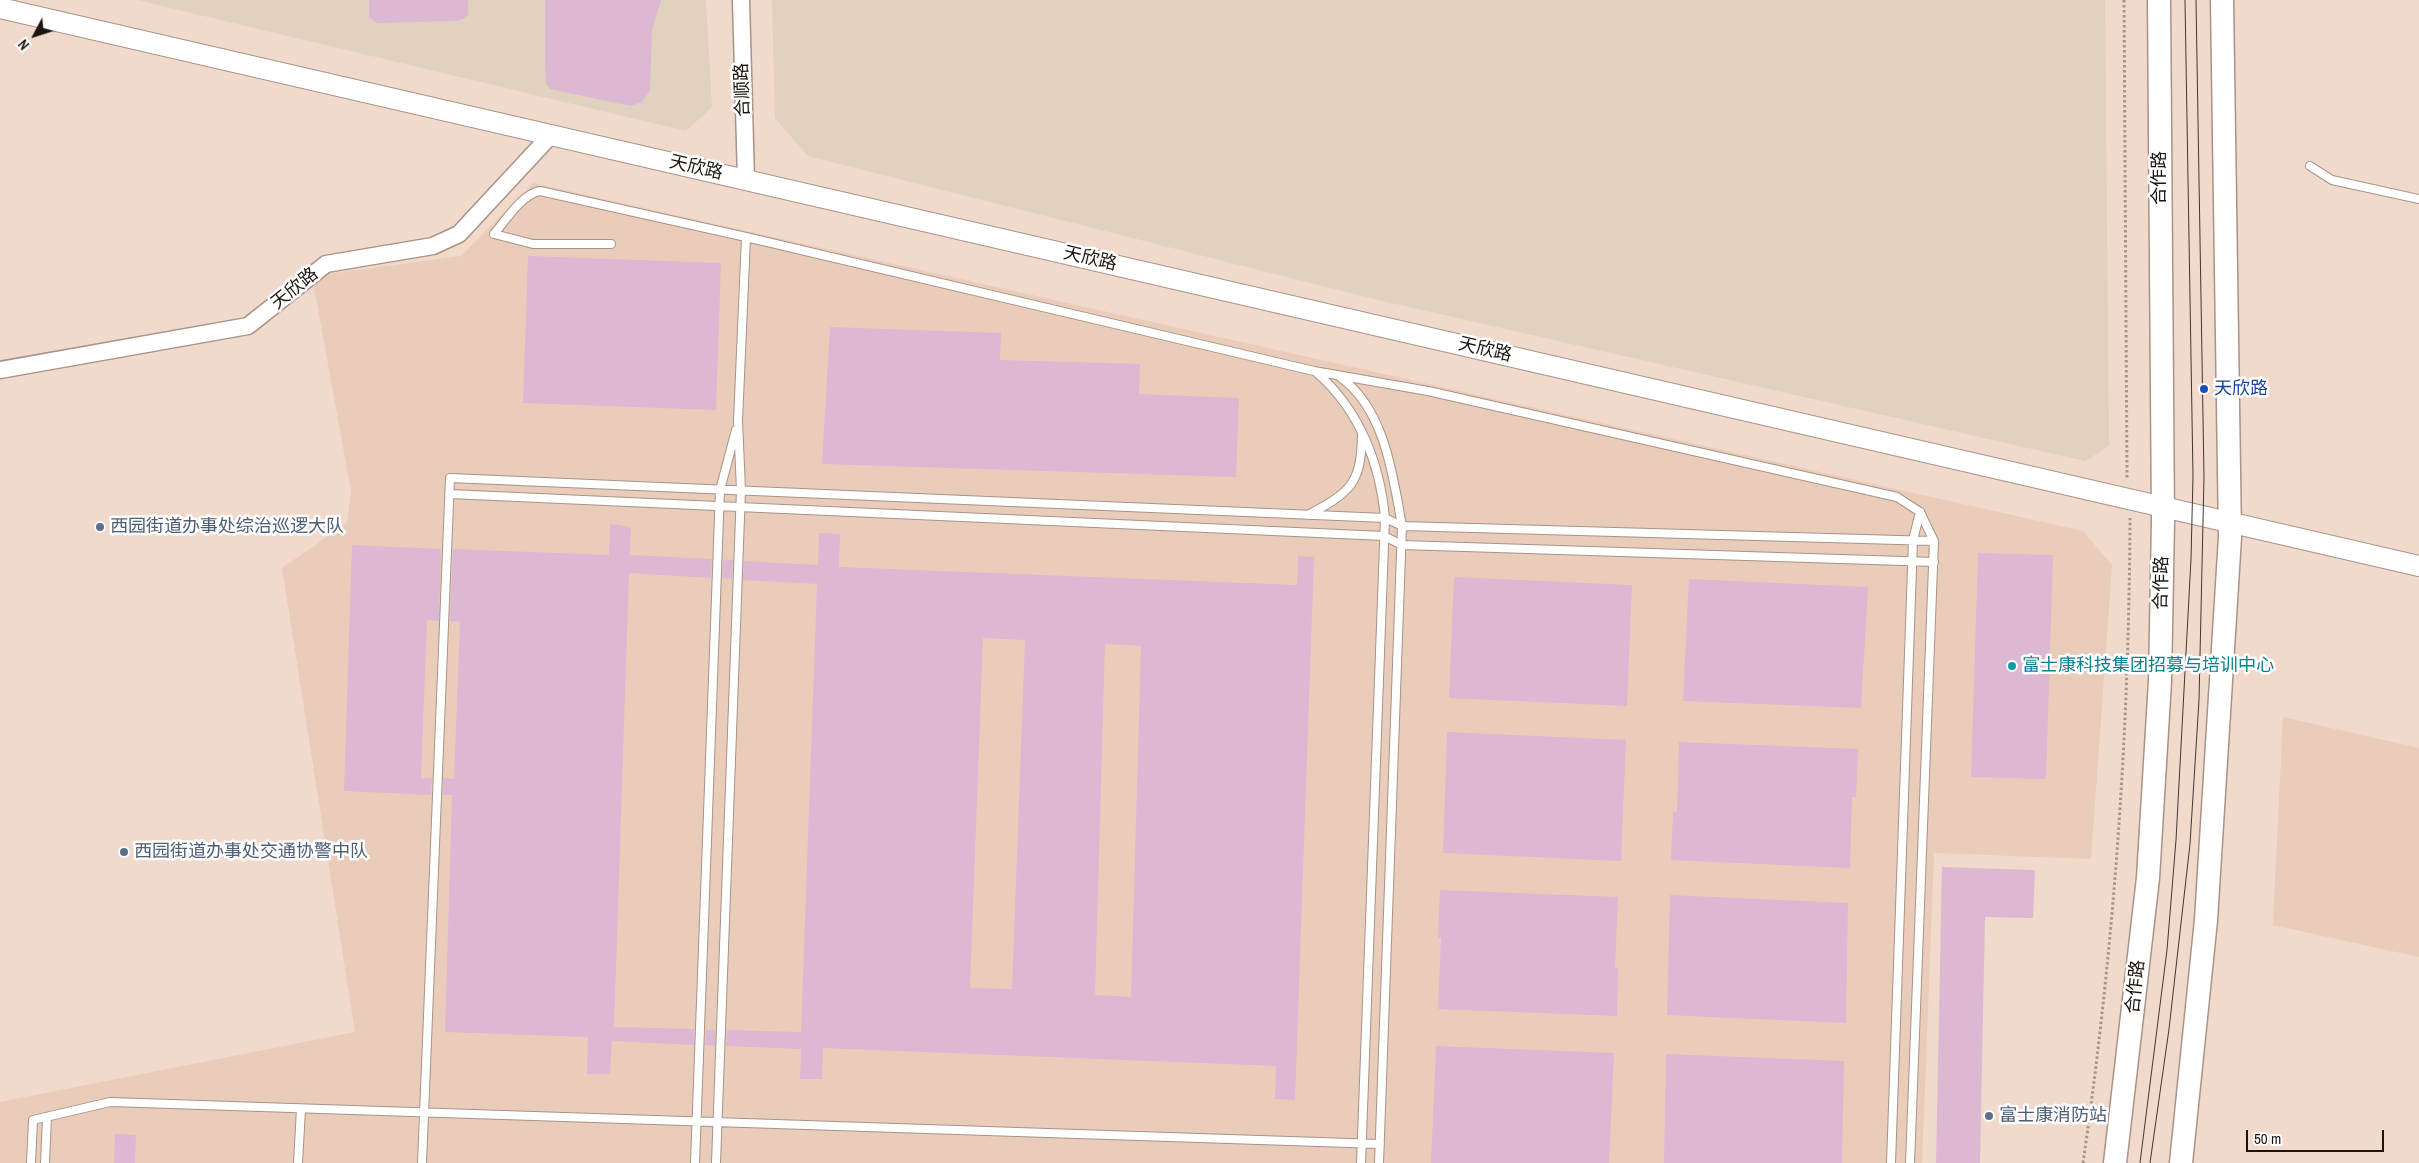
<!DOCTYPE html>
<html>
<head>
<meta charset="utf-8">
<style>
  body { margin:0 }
  #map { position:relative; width:2419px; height:1163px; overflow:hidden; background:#f1d9cb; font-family:"Archivo Narrow",sans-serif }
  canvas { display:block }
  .north { position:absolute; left:10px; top:10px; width:50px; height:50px; -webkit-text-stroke:4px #fff; paint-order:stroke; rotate:230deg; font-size:14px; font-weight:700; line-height:20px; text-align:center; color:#1c140f }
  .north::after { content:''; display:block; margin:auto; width:18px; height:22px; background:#1c140f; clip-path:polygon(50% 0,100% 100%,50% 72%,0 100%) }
  .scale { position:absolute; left:2246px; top:1130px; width:138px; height:22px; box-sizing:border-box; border:2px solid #1c140f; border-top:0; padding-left:6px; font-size:15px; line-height:18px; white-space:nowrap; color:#1c140f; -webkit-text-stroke:4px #fff; paint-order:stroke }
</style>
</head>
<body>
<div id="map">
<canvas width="2419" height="1163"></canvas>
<div class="north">N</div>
<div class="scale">50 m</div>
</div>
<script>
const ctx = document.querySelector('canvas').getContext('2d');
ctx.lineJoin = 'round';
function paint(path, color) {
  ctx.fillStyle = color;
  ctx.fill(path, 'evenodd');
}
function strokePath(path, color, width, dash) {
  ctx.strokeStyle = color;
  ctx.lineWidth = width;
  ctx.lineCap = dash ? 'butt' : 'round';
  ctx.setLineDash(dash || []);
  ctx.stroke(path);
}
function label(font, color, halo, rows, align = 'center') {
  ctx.font = font + ' "Archivo Narrow","Noto Sans SC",sans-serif';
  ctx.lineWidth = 5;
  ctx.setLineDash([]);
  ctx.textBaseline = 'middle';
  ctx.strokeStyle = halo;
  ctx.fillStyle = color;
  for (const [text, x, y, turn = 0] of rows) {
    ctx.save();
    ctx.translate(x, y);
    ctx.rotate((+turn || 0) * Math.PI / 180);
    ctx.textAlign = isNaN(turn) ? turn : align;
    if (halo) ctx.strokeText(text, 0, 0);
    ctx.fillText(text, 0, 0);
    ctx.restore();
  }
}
paint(new Path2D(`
  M137 0H706L712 107 686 131Z
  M772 0H2105L2109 446 2085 461 1374 299 808 156 775 118Z`), '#e0d2bf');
paint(new Path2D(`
  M533 183 2083 531 2112 565 2091 859 1934 853 1922 1163H0V1102L355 1032 282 568 347 523 351 491 312 276 461 256Z
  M2283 717 2419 748V957L2273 925Z`), '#eaccba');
paint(new Path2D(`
  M369 0H468V14L466 17 457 21 377 23 369 17Z
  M545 0H661L652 30 650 91 642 102 630 106 550 89 546 84 545 66Z
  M528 256 721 263 716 410 523 403Z
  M830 327 1001 333 1000 360 1140 364 1139 394 1239 398 1236 477 822 464Z
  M610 524 631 527 630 555 712 559 711 578 629 573 614 1027 694 1029V1045L612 1041 610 1074H587L588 1037 445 1032 452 795H443V778L454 779 460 622 450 621 453 549 609 555Z
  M819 533 840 534 839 567 1297 585 1298 556 1314 557 1295 1100 1275 1099 1276 1066 823 1048 822 1079H800L801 1049 726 1046 727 1030 801 1032 817 584 743 580 744 561 818 565ZM983 638 1025 640 1012 989 970 988ZM1105 644 1141 646 1131 997 1095 995Z
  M352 545 441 549 439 621 427 620 421 778H432L431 795 344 791Z
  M1978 553 2053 555 2046 779 1971 777Z
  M723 560H733L732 579 722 578Z
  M1454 577 1632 585 1627 706 1449 698Z
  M1689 579 1868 587 1861 708 1683 701Z
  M1447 732 1626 740 1621 861 1443 853Z
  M1679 742 1858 749 1856 797H1852L1850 868 1671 860 1673 812H1677Z
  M1942 867 2035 870 2033 918 1985 917 1980 1163H1936Z
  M1440 890 1618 897 1615 968H1618L1617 1016 1438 1009 1441 938H1438Z
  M1670 895 1848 903 1846 1023 1667 1015Z
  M706 1030H715V1046L705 1045Z
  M1436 1046 1614 1053 1609 1163H1431Z
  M1666 1054 1844 1061 1842 1163H1664Z
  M115 1134 136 1135 135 1163H114Z`), '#ddb8d3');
const service = new Path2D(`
  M2310 166 2332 180 2419 199
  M611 244H533L494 234C506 220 522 194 540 191L746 237 1314 371 1428 391 1897 497 1920 512 1934 541 1910 1163
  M1316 372C1359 409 1380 463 1385 518L1361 1163
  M1340 377C1385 409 1393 476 1402 526L1379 1163
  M450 494 1384 536 1402 545 1934 562
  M1308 515C1350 492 1361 485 1362 435
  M31 1163 33 1120 110 1102 1380 1144
  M45 1163 47 1117
  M298 1163 301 1109
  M422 1163 450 478 1385 518 1402 526 1934 541
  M695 1163 720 490 736 430
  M716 1163 741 490 738 421 746 237
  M1891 1163 1913 540 1920 512`);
const minor = new Path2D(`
  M741 0 746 180
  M0 370 248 326 326 264 433 246 459 234 551 135`);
const tertiary = new Path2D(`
  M0 8 2419 566`);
const secondary = new Path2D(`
  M2115 1163 2148 878 2160 681 2163 521 2159 0
  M2181 1163 2206 920 2230 537 2222 0`);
strokePath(service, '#a99386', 10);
strokePath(minor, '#a99386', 19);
strokePath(tertiary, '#a99386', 22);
strokePath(secondary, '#a99386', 25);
strokePath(new Path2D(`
  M2124 0 2127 479
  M2083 1163C2114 949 2129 734 2130 518`), '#a8958a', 3, [2.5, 2.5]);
strokePath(service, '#fff', 8);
strokePath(minor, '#fff', 16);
strokePath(tertiary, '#fff', 20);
strokePath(secondary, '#fff', 22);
strokePath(new Path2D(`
  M2140 1163 2167 950 2176 840 2191 559 2193 476 2185 0
  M2150 1163 2169 1029 2190 844 2199 700 2204 477 2196 0`), '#413630', 1);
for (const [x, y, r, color] of [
  [2204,389,5,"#1a4fb4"],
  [100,527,5,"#5c6f8a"],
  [2012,666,5,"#0f9aa8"],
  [124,852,5,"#5c6f8a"],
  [1989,1116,5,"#5c6f8a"]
]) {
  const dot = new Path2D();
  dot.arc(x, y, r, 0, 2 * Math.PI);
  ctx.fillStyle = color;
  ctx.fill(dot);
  strokePath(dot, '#fff', 2);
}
label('18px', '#1c140f', '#fff', [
  ["合顺路",743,90,-92],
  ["天欣路",696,168,13],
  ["合作路",2160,178,-90],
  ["天欣路",1090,259,13],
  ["天欣路",295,289,-39],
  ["天欣路",1485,350,13],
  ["合作路",2162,583,-89],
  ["合作路",2136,987,-84]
]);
label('18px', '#164399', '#fff', [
  ["天欣路",2214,389]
], 'left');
label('18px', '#4e5e75', '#fff', [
  ["西园街道办事处综治巡逻大队",110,527],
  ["西园街道办事处交通协警中队",134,852],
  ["富士康消防站",1999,1116]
], 'left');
label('18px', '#0d838f', '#fff', [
  ["富士康科技集团招募与培训中心",2022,666]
], 'left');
</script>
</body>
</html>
